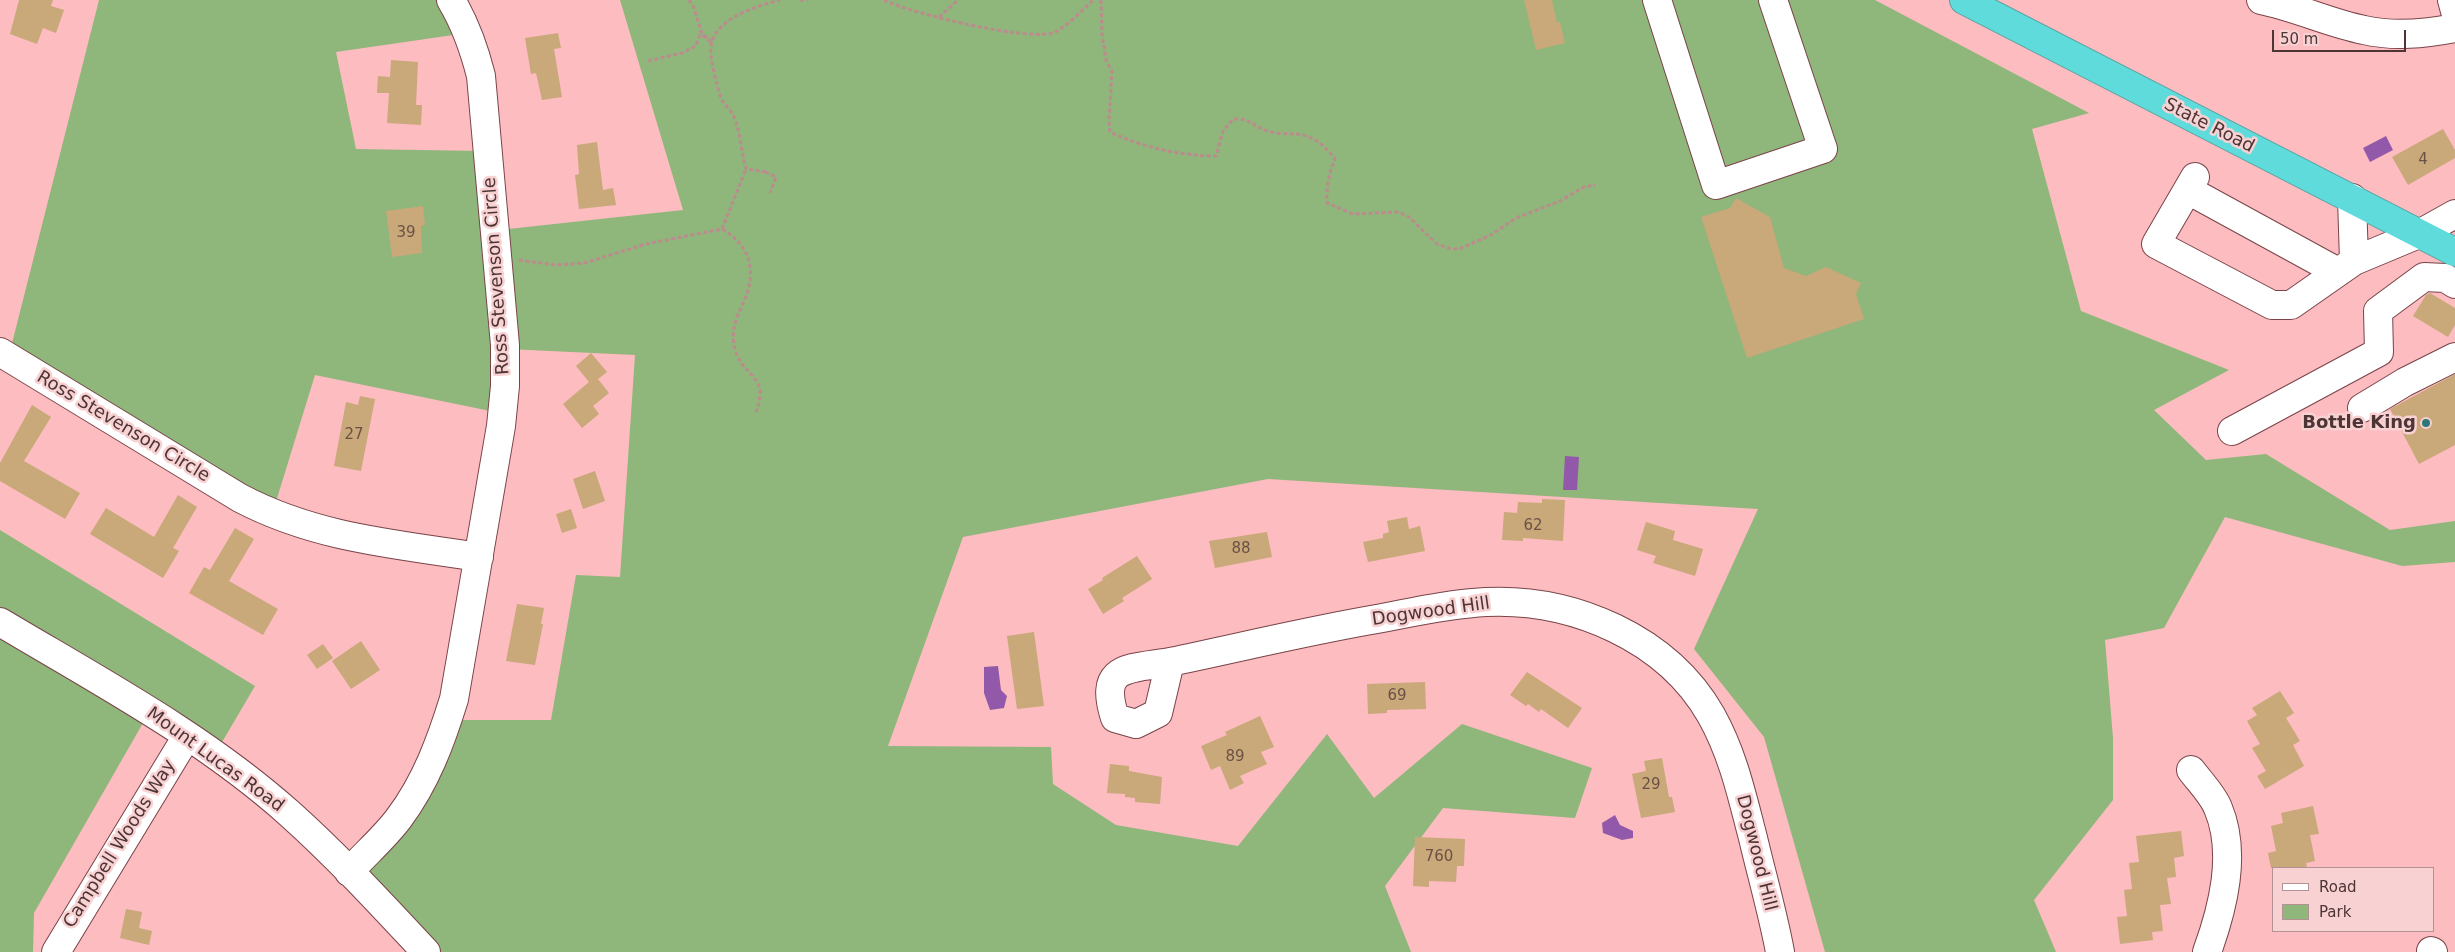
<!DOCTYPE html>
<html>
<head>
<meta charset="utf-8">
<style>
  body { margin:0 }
  #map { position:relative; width:2455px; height:952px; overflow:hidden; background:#fcbcc0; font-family:"DejaVu Sans",sans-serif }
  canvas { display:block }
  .legend { position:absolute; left:2272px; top:867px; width:162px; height:65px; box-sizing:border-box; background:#f8d1d3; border:1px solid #b49294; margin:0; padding:6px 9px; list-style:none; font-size:15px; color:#4d3435 }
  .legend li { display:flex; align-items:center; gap:10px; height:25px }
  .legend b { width:25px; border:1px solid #b49294 }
  .scale { position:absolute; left:2272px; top:30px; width:134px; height:22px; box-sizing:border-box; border:2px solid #4d3435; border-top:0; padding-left:6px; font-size:15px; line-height:18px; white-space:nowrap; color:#4d3435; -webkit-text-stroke:4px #f8d1d3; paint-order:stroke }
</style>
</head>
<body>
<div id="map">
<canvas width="2455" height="952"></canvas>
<ul class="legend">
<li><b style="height:6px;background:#fff"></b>Road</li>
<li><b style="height:14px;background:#8fb67b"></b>Park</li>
</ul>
<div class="scale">50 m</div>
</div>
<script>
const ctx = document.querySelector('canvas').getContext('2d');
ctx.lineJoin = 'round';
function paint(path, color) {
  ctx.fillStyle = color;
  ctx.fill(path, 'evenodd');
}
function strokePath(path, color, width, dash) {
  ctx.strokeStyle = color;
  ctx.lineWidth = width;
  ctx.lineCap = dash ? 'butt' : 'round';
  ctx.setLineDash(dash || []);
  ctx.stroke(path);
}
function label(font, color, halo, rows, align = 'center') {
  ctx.font = font + ' "DejaVu Sans",sans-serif';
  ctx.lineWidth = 5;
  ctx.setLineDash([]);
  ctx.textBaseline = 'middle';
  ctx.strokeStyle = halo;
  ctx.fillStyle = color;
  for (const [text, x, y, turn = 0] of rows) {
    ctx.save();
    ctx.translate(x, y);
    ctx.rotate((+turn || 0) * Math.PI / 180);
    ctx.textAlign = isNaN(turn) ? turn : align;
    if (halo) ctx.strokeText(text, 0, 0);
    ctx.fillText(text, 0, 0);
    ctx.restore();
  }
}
paint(new Path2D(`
  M99 0H439L460 34 336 52 356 149 482 151 490 231 683 210 620 0H1875L2089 113 2032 129 2081 311 2229 370 2154 410 2206 460 2266 454 2390 530 2455 521V562L2402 566 2225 517 2164 628 2105 640 2113 738V800L2034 900 2056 952H1825L1764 737 1694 649 1758 509 1268 479 963 537 888 746 1051 747 1053 784 1116 825 1238 846 1327 734 1374 798 1462 724 1592 768 1575 818 1443 808 1385 886 1411 952H418L343 880 449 720H551L576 575 620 577 635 355 508 349 500 413 315 375 270 521 6 367Z
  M0 530 255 686 208 766 143 723 34 913 33 952H0Z`), '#8fb67b');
paint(new Path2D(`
  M2386 136 2393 150 2370 162 2363 148Z
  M1565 456 1579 457 1577 490H1563Z
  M998 666 1001 690 1007 696 1004 708 990 710 984 693V667Z
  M1615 815 1620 825 1633 831V838L1622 840 1603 833 1602 823Z`), '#9259aa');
paint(new Path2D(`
  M19 0H53L51 6 64 10 56 33 43 28 37 44 10 34Z
  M1524 0H1552L1557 22H1560L1565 43 1536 50Z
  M558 33 561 48 554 49 562 97 542 100 536 73 531 74 525 38Z
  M391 60 418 62 416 105H422L421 125 387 123 389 93H377L378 76 390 77Z
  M2443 129 2455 150V158L2408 185 2392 157Z
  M597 142 603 190 613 188 616 205 579 209 575 175 579 174 577 145Z
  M1736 198 1770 217 1784 268 1806 276 1826 267 1861 283 1856 294 1864 319 1747 358 1701 217 1730 208Z
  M423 206 425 225 421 226 422 253 392 257 386 211Z
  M2430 293 2455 308V325L2448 337 2413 316 2426 295Z
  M591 353 607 372 598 379 609 393 593 406 599 414 582 428 563 404 589 382 576 366Z
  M2455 374V445L2419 464 2390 409Z
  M360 396 375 399 361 471 334 466 346 402 358 405Z
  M32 405 51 417 24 461 80 493 65 519 0 481V463Z
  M595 471 605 501 583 509 573 479Z
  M178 495 197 507 173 548 179 551 163 578 90 534 106 508 154 537Z
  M1542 499 1565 500 1563 541 1523 538V541L1502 540 1504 512 1517 513 1518 502 1542 503Z
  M571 509 577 528 562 533 556 514Z
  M1407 517 1409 529 1420 526 1425 551 1368 562 1363 542 1383 538V534L1389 532 1387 521Z
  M1646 522 1675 531 1673 540 1703 549 1695 576 1653 563 1656 556 1637 550Z
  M235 528 254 539 229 581 278 609 263 635 189 593 204 567 210 570Z
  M1267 532 1272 557 1215 568 1209 541Z
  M1137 556 1152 579 1122 598 1124 601 1103 614 1088 589 1103 580 1102 578Z
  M517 604 544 608 541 624H543L535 665 506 661Z
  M1034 632 1044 706 1017 709 1007 636Z
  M361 641 380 670 351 689 332 661Z
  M323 644 333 658 317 669 307 655Z
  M1527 672 1582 708 1568 728 1541 709 1539 712 1528 704 1526 706 1510 695Z
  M1425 682 1426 709 1387 710V713L1368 714 1367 684Z
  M2280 691 2294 713 2286 718 2300 741 2293 745 2304 766 2265 789 2257 776 2266 771 2252 748 2260 744 2247 721 2257 715 2252 708Z
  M1260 716 1274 747 1261 752 1267 764 1240 776 1244 783 1230 790 1220 766 1211 770 1201 746 1227 735 1225 732Z
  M1662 758 1669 797H1672L1675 812 1641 818 1632 774 1646 771 1644 761Z
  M1110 764 1129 766V771L1162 777 1160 804 1135 802V798L1125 797V794L1107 793Z
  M2313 806 2319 834 2310 835 2315 861 2306 863 2307 868H2271L2268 853 2276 851 2271 826 2283 823 2281 813Z
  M2181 831 2184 856 2174 858 2176 877 2167 878 2171 904 2160 905 2163 931 2152 932 2153 940 2120 944 2117 917 2127 916 2124 890 2132 889 2129 863 2139 862 2136 836Z
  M1415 837 1465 839 1464 866H1457L1456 882 1429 881V887L1413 886Z
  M126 909 142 912 139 928 152 931 149 945 120 938Z`), '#c9a879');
const minor = new Path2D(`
  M1657 0 1716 185 1823 149 1773 0
  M2261 0C2296 7 2329 23 2364 30 2394 37 2424 34 2455 28
  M2452 0 2455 11
  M2195 177 2156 244 2272 305H2291L2354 261 2421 233 2455 214
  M2188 190 2338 272
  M2352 198 2354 261
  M0 352 240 498C316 538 395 544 479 557
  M2362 408 2405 382 2455 357
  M2232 431 2379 352 2378 311 2424 277 2445 278 2455 284
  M0 622C99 681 204 737 290 814 338 857 382 905 426 952
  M1170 662C1237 648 1303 632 1371 620 1409 613 1448 604 1486 602 1573 598 1667 638 1711 715 1733 754 1742 796 1753 838 1762 876 1773 914 1780 952
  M1170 662 1158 713 1136 724 1115 718C1098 665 1128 669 1170 662Z
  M2191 770C2200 782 2213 795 2218 808 2237 853 2223 908 2207 952
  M349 872C365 854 385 837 399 818 426 782 441 741 454 699L501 426 505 386V345L481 76C474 48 466 25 451 0
  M2431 951 2433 952
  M56 952 187 736`);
const highway = new Path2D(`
  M1964 0 2455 252`);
strokePath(minor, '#794448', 30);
strokePath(highway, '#59a1a1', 30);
strokePath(new Path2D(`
  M689 0 694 8 701 31
  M800 0H808
  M884 0C909 13 1032 43 1055 32 1065 28 1085 8 1093 0
  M1101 0 1102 34 1106 60 1112 71 1109 121 1110 132C1142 147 1181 156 1216 156L1223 131 1233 119C1249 118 1252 125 1265 130 1274 134 1284 133 1293 134 1312 134 1324 145 1335 159 1329 174 1326 187 1327 203L1353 214 1398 212 1409 217 1437 244 1451 249H1459L1491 235 1516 218 1560 201 1584 187 1595 185
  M939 17 958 0
  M648 61 682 53 696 46 701 31 712 43 700 33
  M765 172 776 177 770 193
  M766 172 746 169C741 152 741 134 734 117 731 109 722 104 720 95 717 86 709 55 711 46 715 18 757 6 780 0
  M722 229 746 169
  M519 260 556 265 584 263 646 244 722 229C743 241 755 261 749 286 744 308 730 320 734 345 740 378 771 373 756 412`), '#bc8b8d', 3, [4, 2.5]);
strokePath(minor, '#fff', 28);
strokePath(highway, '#5fdbdb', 28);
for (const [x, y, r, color] of [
  [2426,423,5,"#2d7777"]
]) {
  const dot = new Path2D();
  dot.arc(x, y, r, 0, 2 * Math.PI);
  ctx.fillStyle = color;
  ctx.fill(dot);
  strokePath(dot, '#f8d1d3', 2);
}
label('15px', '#6c5146', null, [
  ["4",2423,160],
  ["39",406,233],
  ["27",354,435],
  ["62",1533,526],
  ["88",1241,549],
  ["69",1397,696],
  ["89",1235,757],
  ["29",1651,785],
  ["760",1439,857]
]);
label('18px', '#4d3435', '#f8d1d3', [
  ["State Road",2209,126,27],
  ["Ross Stevenson Circle",497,276,-94],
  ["Ross Stevenson Circle",123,427,31],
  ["Dogwood Hill",1431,612,-8],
  ["Mount Lucas Road",215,760,36],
  ["Campbell Woods Way",120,844,-58],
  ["Dogwood Hill",1756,853,76]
]);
label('bold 18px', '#4d3435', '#f8d1d3', [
  ["Bottle King",2416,423]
], 'right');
</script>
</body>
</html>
